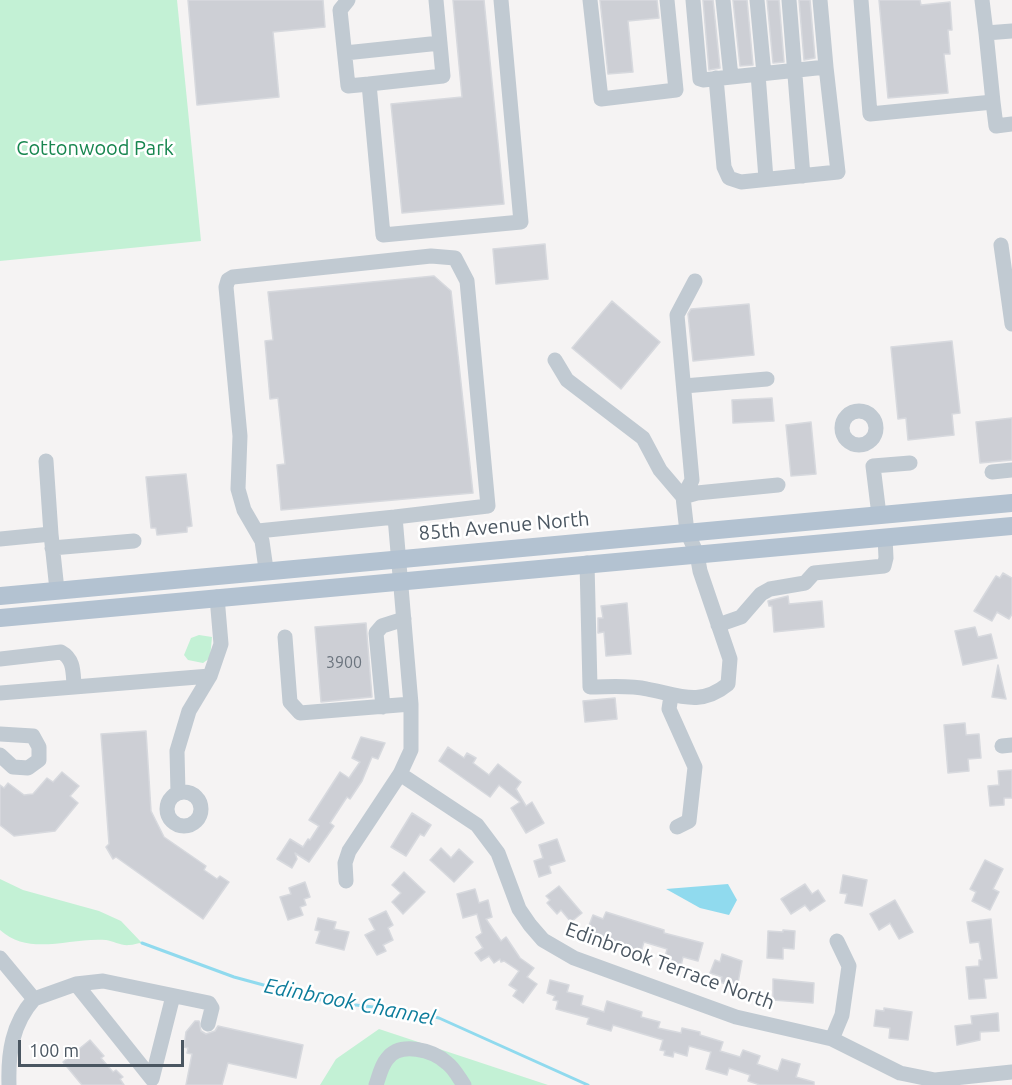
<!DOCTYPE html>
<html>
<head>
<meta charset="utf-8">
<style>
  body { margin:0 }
  #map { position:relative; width:1012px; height:1085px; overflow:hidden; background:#f5f3f3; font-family:Ubuntu,sans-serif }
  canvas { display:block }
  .scale { position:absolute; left:18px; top:1040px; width:166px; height:27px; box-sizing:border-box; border:3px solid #4a5661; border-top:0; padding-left:8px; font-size:18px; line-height:21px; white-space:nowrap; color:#4a5661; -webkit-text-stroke:4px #fff; paint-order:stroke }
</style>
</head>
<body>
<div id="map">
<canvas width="1012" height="1085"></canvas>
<div class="scale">100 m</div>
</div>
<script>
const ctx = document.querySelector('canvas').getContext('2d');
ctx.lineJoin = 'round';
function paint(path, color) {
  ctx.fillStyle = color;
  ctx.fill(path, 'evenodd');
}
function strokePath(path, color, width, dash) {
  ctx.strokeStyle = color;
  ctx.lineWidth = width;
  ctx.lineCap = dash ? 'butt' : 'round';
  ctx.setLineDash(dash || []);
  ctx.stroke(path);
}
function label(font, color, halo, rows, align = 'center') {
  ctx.font = font + ' Ubuntu,sans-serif';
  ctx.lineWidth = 5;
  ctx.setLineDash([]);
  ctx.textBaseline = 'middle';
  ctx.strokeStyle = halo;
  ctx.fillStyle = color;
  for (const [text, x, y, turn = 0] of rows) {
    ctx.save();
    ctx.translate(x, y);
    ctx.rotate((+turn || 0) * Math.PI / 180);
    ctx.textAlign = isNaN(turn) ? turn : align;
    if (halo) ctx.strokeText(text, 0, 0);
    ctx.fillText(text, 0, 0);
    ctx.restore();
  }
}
paint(new Path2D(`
  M0 0H177L201 241 0 261Z
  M199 635 212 637 210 658 203 663 188 660 184 655 191 638Z
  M0 879 23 890 99 911 121 921 142 943C137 943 134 945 129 945 122 946 113 941 106 940 70 937 30 957 0 930Z
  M379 1029 548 1085H320L336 1059Z`), '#c3f1d5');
paint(new Path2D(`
  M728 884 737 900 729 915 700 908 666 889Z`), '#90daee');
strokePath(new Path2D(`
  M142 943 234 977 293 993 329 1002 409 1011 439 1018 588 1085`), '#90daee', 3);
const building = new Path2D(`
  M188 0H323L325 27 273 32 279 97 197 105Z
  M453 0H484L504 204 402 213 391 104 462 97Z
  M600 0H657L659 18 628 21 633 72 608 74Z
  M703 0H713L720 68 709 70Z
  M733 0H747L753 65 740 66Z
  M767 0H779L784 62 773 63Z
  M799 0H810L815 58 804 60Z
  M879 0H920L921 5 950 2 952 30H948L950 54H944L948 93 888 98Z
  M545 244 548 279 496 284 493 249Z
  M434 276 451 291 473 493 281 510 277 465 285 464 278 398 270 399 265 341 273 340 268 292Z
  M612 301 660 342 621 389 572 348Z
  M749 304 754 355 693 361 688 314 691 309Z
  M952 341 960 413 952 414 954 435 908 440 906 418 898 419 891 347Z
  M772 398 774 421 733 423 732 400Z
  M1012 418V460L980 463 976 422Z
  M811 422 816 474 791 476 786 425Z
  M186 474 192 526 187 527V532L157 535 156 528H151L146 477Z
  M1003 573 1012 578V614L1009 619 997 612 992 621 974 611 996 576 1000 578Z
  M788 596 789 604 822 601 824 627 774 632 772 606H769L768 601Z
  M627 603 631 654 606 656 604 632 598 633V618H603L601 606Z
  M366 623 372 697 321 702 315 627Z
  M975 627 978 637 991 634 997 658 963 665 955 631Z
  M998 665 1006 699 992 697Z
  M615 698 617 719 585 722 583 701Z
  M965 723 966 735 979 734 981 758 968 759 969 771 948 773 944 725Z
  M146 731 151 811 164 837 206 866 204 870 217 879 220 876 229 882 203 919 116 857 113 859 106 847 109 844 101 734Z
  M361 737 385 743 378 759 372 757 362 781 350 799 347 797 330 823 334 826 309 862 295 853 297 859 292 868 277 859 290 839 303 847 308 839 310 840 319 826 309 820 340 772 349 778 360 762 352 758Z
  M448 747 464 758 467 753 476 758 473 763 489 775 498 764 521 782 516 789 526 806 532 802 544 823 526 833 511 808 520 802 499 785 490 797 439 761Z
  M1012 770V798H1004V805L990 806 988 786 999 785 998 771Z
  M62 772 79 786 70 796 78 803 55 831 14 836 0 825V785L4 788 8 783 24 795 33 794 47 778 53 782Z
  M412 813 431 825 424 836 420 834 406 856 391 847Z
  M557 839 565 861 549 866 551 873 539 877 534 861 543 858 539 845Z
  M441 848 451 858 459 849 473 862 454 882 430 860Z
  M985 860 1003 869 993 889 999 892 990 910 972 901 976 892 970 889Z
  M404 872 425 892 403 914 392 902 401 893 392 885Z
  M843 875 867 880 862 906 845 903 847 894 840 893Z
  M305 882 310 897 304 899 306 905 300 907 303 915 288 920 280 897 291 894 289 888Z
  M805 884 812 894 818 890 825 901 810 911 805 905 791 914 781 899Z
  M559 886 582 913 571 922 561 910 557 914 547 903 550 900 546 896Z
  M475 889 479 903 488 900 492 917 486 919 501 941 506 937 520 958 534 968 527 977 537 984 523 1003 513 996 517 990 509 985 519 971 504 961 501 962 500 959 494 963 489 956 481 961 475 953 483 948 476 937 482 933 477 914 463 918 457 894Z
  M895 900 913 932 899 939 890 923 879 930 870 914Z
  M386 911 393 925 388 928 393 940 383 945 386 951 377 955 365 935 375 930 369 919Z
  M606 912 664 930V933L703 943 698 961 683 957 681 966 664 962 667 949 644 942 641 952 586 933 593 915 603 919Z
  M318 918 336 922 334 929 349 932 344 950 316 943 320 931 315 930Z
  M991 919 997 978 984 979 986 998 969 999 966 967 979 966V960H982L979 942 970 943 967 922Z
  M783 930 795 931 794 949 783 948V959L767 958 768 931 783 932Z
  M722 954 742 961 737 988 720 982 722 977 710 973 715 960 720 962Z
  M773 979 814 983 813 1003 773 1000Z
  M550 980 569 985 567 992 583 996 581 1005 604 1012 607 1001 642 1012 641 1017 660 1022 658 1028 681 1033 682 1028 700 1032V1035L723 1042 720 1051 740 1057 743 1050 760 1056 757 1064 778 1071 782 1059 800 1064 796 1077 814 1082V1085H760L748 1081 750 1075 729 1068 727 1075 706 1069 711 1052 689 1046 687 1056 674 1052 673 1057 664 1055 665 1051 660 1050 663 1040 613 1025 611 1031 587 1024 589 1018 556 1009 558 1001 553 1000 555 996 547 993Z
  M884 1008 912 1012 908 1040 889 1038 890 1028 874 1026 876 1010 884 1011Z
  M998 1013 999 1031 980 1032V1040L957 1045 955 1026 972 1024 971 1016Z
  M195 1021H199L201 1031 206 1034 215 1031 218 1026 303 1045 296 1078 228 1063 222 1085H186L192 1054 187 1053 188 1048 184 1047 186 1032Z
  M90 1040 104 1056 101 1058 113 1072 116 1070 123 1077 120 1079 124 1085H82L63 1062Z`);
paint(building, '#cdcfd5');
strokePath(building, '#d7d9de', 1.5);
strokePath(new Path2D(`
  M348 0 340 10 348 86 369 84 383 235 521 222 501 0
  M590 0 601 99 676 90 667 0
  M693 0 700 79 703 80 826 67 820 0
  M723 0 731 77
  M757 0 764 74
  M789 0 803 176
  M861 0 870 114 993 102 986 33 1012 31
  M982 0 986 33
  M345 53 440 43
  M758 74 766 179
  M716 78 724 167 729 178 741 182 838 172 826 67
  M369 84 443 76 436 0
  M993 102 996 126 1012 124
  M1001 245 1012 324
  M555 360 567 380 643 438 660 470 683 497 687 532 697 554 700 571 730 659 728 684C700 707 679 695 647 689 629 685 609 687 590 687L587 563
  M684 386 767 379
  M842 428a17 17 0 1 1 34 0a17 17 0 1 1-34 0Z
  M46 461 51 534
  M992 472 1012 470
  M683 497 692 480 677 315 695 281
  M683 497 697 493 778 485
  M879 515 873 466 910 463
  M258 531 395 517
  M0 539 51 534 57 590
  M52 548 134 541
  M266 569 262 541 244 510 238 489 240 436 226 287 228 280 233 277 431 256 455 258 467 281 488 506 395 517 411 704V750L400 774 349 851 345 863 346 881
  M718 625 741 617 761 594 770 589 805 583 814 573 884 566 886 558 885 537
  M285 637 290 702 300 713 411 704
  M0 659 61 652C74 659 73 672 74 685
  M0 693 210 676
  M671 696 669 709 695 767 689 821 677 827
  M383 707 376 633 382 626 404 619
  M0 734 33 736 39 747V760L28 768 13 767 0 755
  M1002 746 1012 745
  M400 774 477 825 498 853 519 909 530 925 543 940 574 958 736 1017 832 1039 900 1073 935 1080 1012 1072
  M167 809a17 17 0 1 1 34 0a17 17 0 1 1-34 0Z
  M178 793 177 751 189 711 210 676 221 644 217 597
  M0 958 34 999C12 1024 8 1053 9 1085
  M76 984 152 1079 173 996
  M34 999 76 984 103 981 209 1003 212 1008 208 1024
  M832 1039 842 1015 849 966 837 941
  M376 1085C379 1077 381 1066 387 1059 400 1041 433 1050 447 1063 454 1068 459 1078 464 1085`), '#c1cad2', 15);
strokePath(new Path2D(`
  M0 596 1012 503
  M0 618 1012 526`), '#b3c2d1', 18);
label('16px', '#6b747e', null, [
  ["3900",344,663]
]);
label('20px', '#17864f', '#fff', [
  ["Cottonwood Park",95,148]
]);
label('20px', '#4a5661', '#fff', [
  ["85th Avenue North",504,526,-5],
  ["Edinbrook Terrace North",670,966,20]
]);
label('italic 21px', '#0c7c9b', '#fff', [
  ["Edinbrook Channel",350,1002,11]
]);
</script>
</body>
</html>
